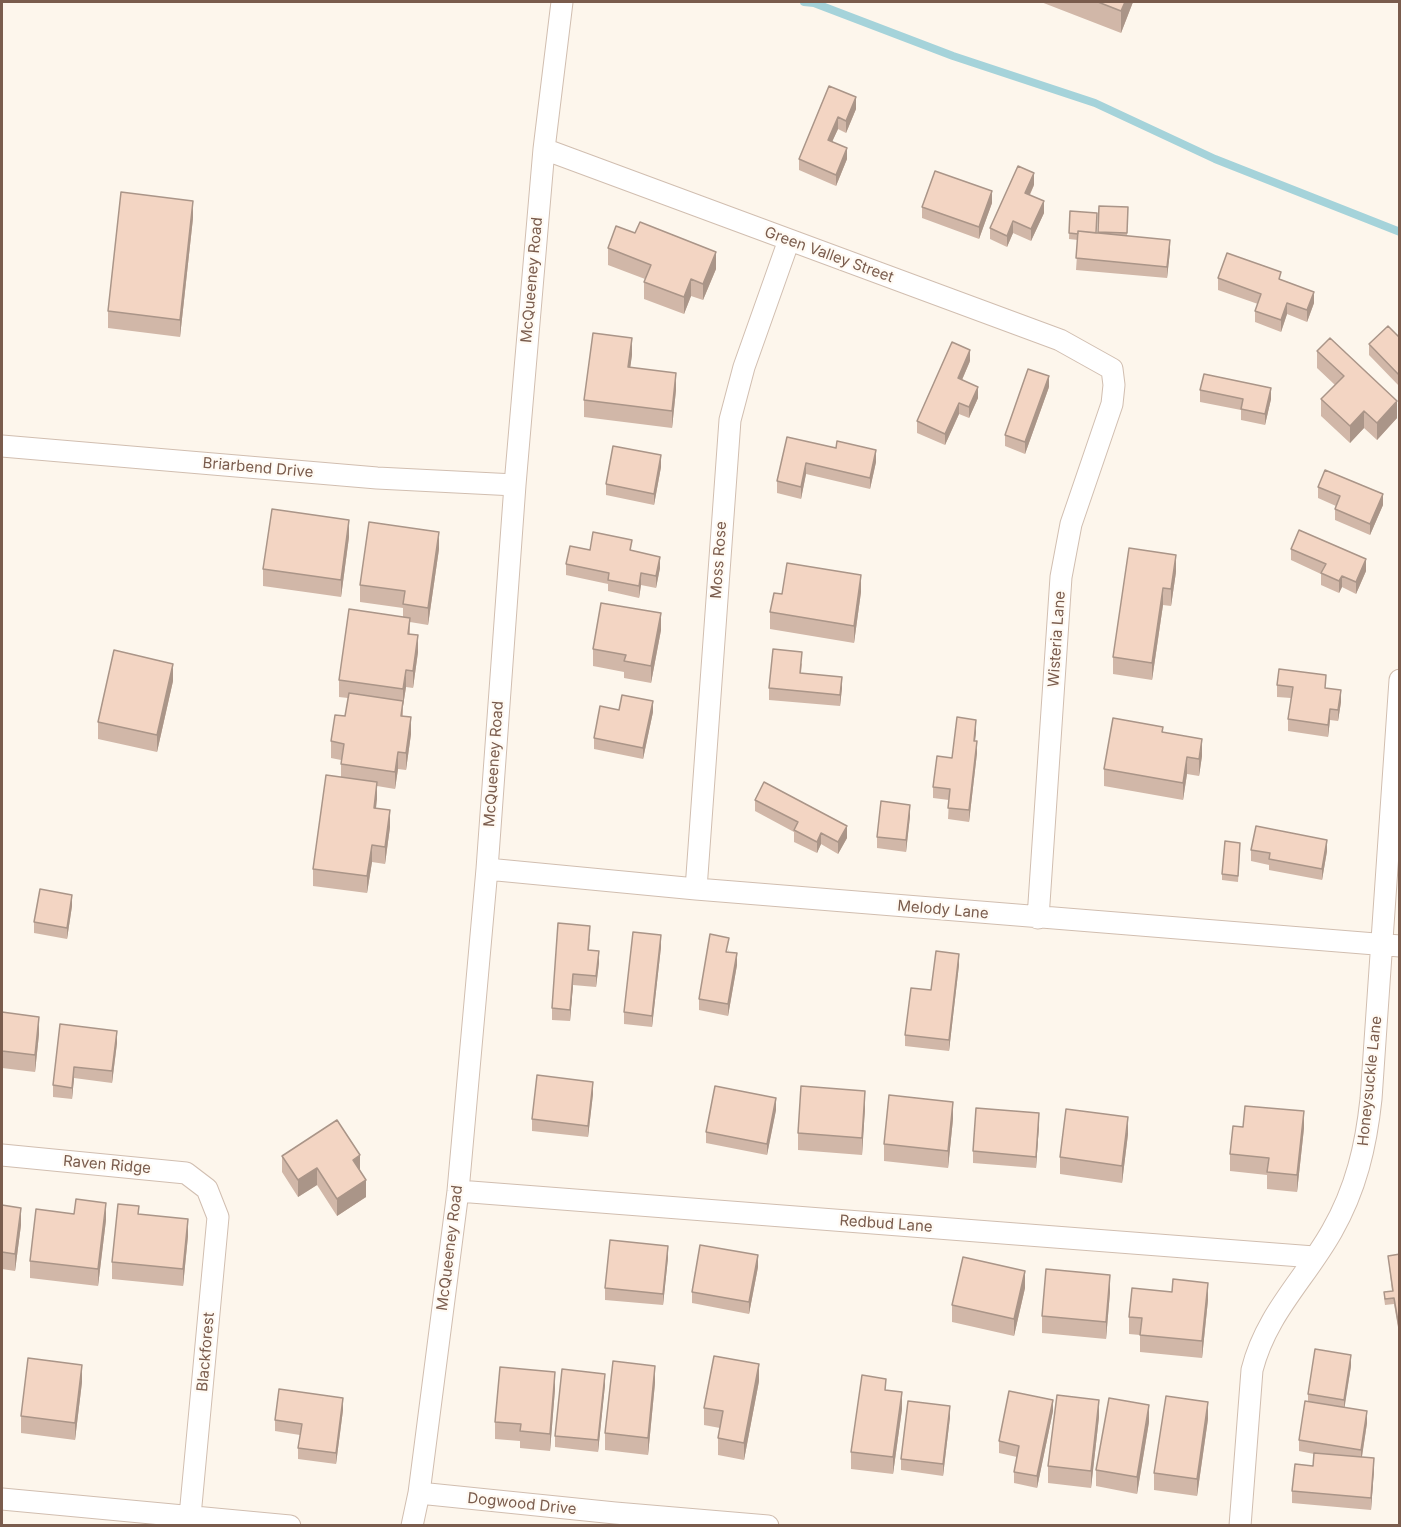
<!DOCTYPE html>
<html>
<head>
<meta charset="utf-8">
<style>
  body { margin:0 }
  #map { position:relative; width:1401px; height:1527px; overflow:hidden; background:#fdf6ec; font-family:Inter,sans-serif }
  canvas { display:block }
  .frame { position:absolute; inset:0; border:3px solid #7a5c4d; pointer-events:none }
</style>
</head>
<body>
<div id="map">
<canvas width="1401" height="1527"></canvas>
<div class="frame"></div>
</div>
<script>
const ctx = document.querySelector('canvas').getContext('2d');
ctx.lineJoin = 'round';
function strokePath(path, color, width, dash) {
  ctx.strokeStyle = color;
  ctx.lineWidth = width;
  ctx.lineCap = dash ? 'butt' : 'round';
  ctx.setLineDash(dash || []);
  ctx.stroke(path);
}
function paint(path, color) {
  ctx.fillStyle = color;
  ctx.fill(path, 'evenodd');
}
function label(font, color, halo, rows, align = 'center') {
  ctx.font = font + ' Inter,sans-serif';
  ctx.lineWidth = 4.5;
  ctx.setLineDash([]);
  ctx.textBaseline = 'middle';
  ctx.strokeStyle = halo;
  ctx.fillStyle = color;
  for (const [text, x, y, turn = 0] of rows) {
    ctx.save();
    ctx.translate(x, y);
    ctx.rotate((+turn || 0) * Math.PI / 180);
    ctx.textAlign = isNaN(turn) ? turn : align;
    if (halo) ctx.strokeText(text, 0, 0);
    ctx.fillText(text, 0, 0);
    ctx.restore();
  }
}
strokePath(new Path2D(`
  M804 2 814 3 953 56 1095 103 1215 159 1400 232`), '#a5d3da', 8);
const street = new Path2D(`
  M544 149 1060 340 1112 369 1114 385 1112 404 1071 524 1061 577 1038 918
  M2 446 377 478 515 485
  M487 869 696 889 1400 946
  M696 889 730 420 744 367 789 240
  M2 1155 186 1173 207 1189 218 1217 190 1516
  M458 1191 1314 1257
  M419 1493 615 1513 768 1526
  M2 1499 290 1526
  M412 1526 419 1493 458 1191 487 869 515 485 544 149 562 2
  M1240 1526 1252 1370C1266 1314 1305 1279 1332 1231 1356 1189 1366 1146 1371 1099L1400 680`);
strokePath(street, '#d1beb0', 23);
strokePath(street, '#fff', 21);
paint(new Path2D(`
  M1041 2H1133L1121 33Z
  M829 86 856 109 846 133 838 129 832 141 847 159 836 186 799 170V159Z
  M1034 185 1030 195 1044 213 1031 241 1013 233 1007 247 990 239V228Z
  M992 203 979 239 922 218V207Z
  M1099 206 1128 207 1127 236 1170 251 1167 278 1076 270 1078 240 1069 239 1070 211 1096 233H1098Z
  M193 218 180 337 108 328V311Z
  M608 248 716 269 703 300 691 296 684 314 644 299V282L645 279 608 265Z
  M1218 278 1281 280 1314 303 1307 322 1287 314 1281 332 1255 322V311L1258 304 1218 290Z
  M1400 338V387L1369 355V344Z
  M1317 351 1397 418 1377 440 1364 428 1350 443 1321 416V399L1335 385 1317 368Z
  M632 355 630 367 676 390 672 428 584 417V400Z
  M970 361 962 380 978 398 969 418 959 414 945 445 917 433V421Z
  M1049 387 1025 454 1005 446V435Z
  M1200 390 1271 399 1265 425 1241 420V410L1200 402Z
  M787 437 836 448 876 462 870 489 806 474 801 499 777 493V481Z
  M661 467 654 505 606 495V484Z
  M1318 487 1383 505 1370 535 1335 520V509L1336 506 1318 498Z
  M349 537 341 597 263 586V569Z
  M439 549 428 625 410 622V634L418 652 413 688 406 687 403 706V716L411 734 406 770 398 769 395 789 377 786 376 809 390 827 385 864 372 862 367 893 313 886V869L341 777V760L331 758V741L345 716 348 698 339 697V680L403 617V608L360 602V585Z
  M1291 549 1366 571 1356 594 1342 587 1339 593 1321 585V574L1291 560Z
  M590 550H632L660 568 656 588 641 585 639 598 608 591V584L566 575V564Z
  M1176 572 1171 606 1163 605 1152 680 1113 674V657Z
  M861 592 854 643 770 629V612Z
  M661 630 651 683 624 678V672L593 666V649Z
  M802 663 801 673 842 688 840 706 769 700V688Z
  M173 681 157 752 98 739V722Z
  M1277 685 1326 688 1341 702 1338 721 1330 720 1328 737 1288 731V719L1291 698 1277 697Z
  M619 710 653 712 643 759 594 749V738Z
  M976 731 975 741 977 753 969 822 948 819 949 800 933 798V787L952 758Z
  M1163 732 1202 756 1199 776 1187 774 1183 800 1104 786V769Z
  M755 800 847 838 838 854 821 844 817 853 794 842V832L755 811Z
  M910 816 906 852 877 848V837Z
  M1240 848 1238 882 1222 880V874Z
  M1251 850 1327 851 1322 880 1269 870V865L1251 861Z
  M72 906 67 939 34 933V922Z
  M590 937 589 950 599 963 596 987 573 985 570 1021 552 1020V1008Z
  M661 947 652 1027 624 1024V1012Z
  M729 949 728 952 737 965 728 1016 699 1010V999Z
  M959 965 949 1051 905 1046V1035L931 990Z
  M2 1012 39 1034 35 1072 2 1068Z
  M60 1024 117 1043 112 1083 74 1078 72 1099 53 1097V1085Z
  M593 1094 588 1137 532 1131V1119Z
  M865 1108 862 1155 798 1150V1133Z
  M776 1110 767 1155 706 1143V1132Z
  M953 1119 948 1168 884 1161V1144Z
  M1039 1125 1036 1168 973 1163V1151Z
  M1243 1127 1304 1128 1297 1192 1267 1189V1175L1230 1171V1154Z
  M1128 1134 1122 1183 1060 1174V1157Z
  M282 1156 360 1171 366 1197 337 1216 317 1185 298 1197 282 1172Z
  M2 1205 21 1225 15 1271 2 1269Z
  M139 1214 188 1236 183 1286 112 1279V1262Z
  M106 1220 98 1286 30 1278V1261Z
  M1400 1254V1339L1394 1304 1385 1305 1384 1298V1292L1392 1291 1388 1256Z
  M668 1258 663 1305 605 1300V1288Z
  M758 1267 749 1314 692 1303V1292Z
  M1025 1288 1014 1336 952 1322V1305Z
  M1110 1292 1106 1339 1042 1333V1316Z
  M1208 1300 1202 1358 1140 1352V1335L1129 1334V1317Z
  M1351 1366 1344 1408 1367 1423 1362 1457 1374 1470 1371 1510 1292 1503V1491L1313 1466 1314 1454 1299 1451V1440L1308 1402V1394Z
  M759 1381 744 1460 718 1455V1438L720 1428 704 1425V1408Z
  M82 1382 75 1440 21 1433V1416Z
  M655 1383 648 1455 605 1450V1433Z
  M605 1385 598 1452 555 1447V1436Z
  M555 1389 550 1451 520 1448V1441L495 1439V1422Z
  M902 1409 893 1474 851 1469V1452Z
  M343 1410 336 1464 298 1459V1448L300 1435 275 1431V1420Z
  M1053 1411 1037 1488 1014 1483V1472L1017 1457 999 1453V1441Z
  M950 1417 943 1476 901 1470V1459Z
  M1099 1417 1091 1488 1048 1483V1466Z
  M1208 1419 1197 1496 1154 1490V1473Z
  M1149 1422 1137 1494 1096 1486V1470Z`), '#d1b7a8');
paint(new Path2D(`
  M1125 2H1133L1121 33V11Z
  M856 97V109L846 133V121Z
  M838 117V129L828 151V140Z
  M847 148V159L836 186V175Z
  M1034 173V185L1025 204V193Z
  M992 191V203L979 239V227Z
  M193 201V218L180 337V320Z
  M1044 201V213L1031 241V229Z
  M1013 221V233L1007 247V236Z
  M1170 240V251L1167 278V267Z
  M716 252V269L703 300V284Z
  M691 279V296L684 314V297Z
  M1314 292V303L1307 322V310Z
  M1287 303V314L1281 332V320Z
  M632 338V355L628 384V367Z
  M970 350V361L958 389V378Z
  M676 373V390L672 428V411Z
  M1049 376V387L1025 454V442Z
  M978 387V398L969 418V407Z
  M1271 388V399L1265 425V414Z
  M1397 401V418L1377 440V423Z
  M959 403V414L945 445V434Z
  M1364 411V428L1350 443V426Z
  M876 450V462L870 489V478Z
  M661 455V467L654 505V494Z
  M806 463V474L801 499V487Z
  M1383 494V505L1370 535V524Z
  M349 520V537L341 597V580Z
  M439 532V549L428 625V608Z
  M1176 555V572L1171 606V589Z
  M660 557V568L656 588V576Z
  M1366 559V571L1356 594V582Z
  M641 573V585L639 598V586Z
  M861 575V592L854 643V626Z
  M1342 576V587L1339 593V581Z
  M1163 588V605L1152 680V663Z
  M661 613V630L651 683V666Z
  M418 635V652L413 688V671Z
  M173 664V681L157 752V735Z
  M406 670V687L403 706V689Z
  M842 677V688L840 706V695Z
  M1341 690V702L1338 721V710Z
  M653 701V712L643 759V748Z
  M1330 709V720L1328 737V725Z
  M411 717V734L406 770V753Z
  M976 720V731L974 752V741Z
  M1202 739V756L1199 776V759Z
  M977 741V753L969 822V810Z
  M398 752V769L395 789V772Z
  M1187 757V774L1183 800V783Z
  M377 782V799L374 825V808Z
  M910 805V816L906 852V840Z
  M390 810V827L385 864V847Z
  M847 826V838L838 854V842Z
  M821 833V844L817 853V842Z
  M1327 840V851L1322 880V869Z
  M372 845V862L367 893V876Z
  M72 895V906L67 939V928Z
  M661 935V947L652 1027V1016Z
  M599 951V963L596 987V976Z
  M737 953V965L728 1016V1004Z
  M959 954V965L949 1051V1040Z
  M573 974V985L570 1021V1010Z
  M39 1017V1034L35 1072V1055Z
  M117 1031V1043L112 1083V1071Z
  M74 1067V1078L72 1099V1088Z
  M593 1082V1094L588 1137V1126Z
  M865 1091V1108L862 1155V1138Z
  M776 1098V1110L767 1155V1144Z
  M953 1102V1119L948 1168V1151Z
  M1304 1111V1128L1297 1192V1175Z
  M1039 1113V1125L1036 1168V1157Z
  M1128 1117V1134L1122 1183V1166Z
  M360 1155V1172L353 1160Z
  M317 1168V1185L298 1197V1180Z
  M366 1180V1197L337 1216V1199Z
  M106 1203V1220L98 1286V1269Z
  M21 1208V1225L15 1271V1254Z
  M188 1219V1236L183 1286V1269Z
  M668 1246V1258L663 1305V1294Z
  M758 1255V1267L749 1314V1302Z
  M1025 1271V1288L1014 1336V1319Z
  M1110 1275V1292L1106 1339V1322Z
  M1208 1283V1300L1202 1358V1341Z
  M1351 1355V1366L1344 1411V1400Z
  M759 1364V1381L744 1460V1443Z
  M82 1365V1382L75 1440V1423Z
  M655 1366V1383L648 1455V1438Z
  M555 1372V1389L550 1451V1434Z
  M605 1374V1385L598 1452V1440Z
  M902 1392V1409L893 1474V1457Z
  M343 1398V1410L336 1464V1453Z
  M1053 1400V1411L1037 1488V1476Z
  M1099 1400V1417L1091 1488V1471Z
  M1208 1402V1419L1197 1496V1479Z
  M1149 1405V1422L1137 1494V1477Z
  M950 1406V1417L943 1476V1464Z
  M1367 1411V1423L1361 1462V1450Z
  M1374 1458V1470L1371 1510V1498Z`), '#aa9588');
const building = new Path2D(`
  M1098 2H1125L1121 11Z
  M829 86 856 97 846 121 838 117 828 140 847 148 836 175 799 159Z
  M1018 166 1034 173 1025 193 1044 201 1031 229 1013 221 1007 236 990 228Z
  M935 171 992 191 979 227 922 207Z
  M121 192 193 201 180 320 108 311Z
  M1099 206 1128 207 1127 233 1098 232Z
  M1070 211 1097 213 1096 233 1078 231V234L1069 233Z
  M640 222 716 252 703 284 691 279 684 297 644 282 651 265 608 248 616 226 635 233Z
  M1078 231 1170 240 1167 267 1076 258Z
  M1227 253 1281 272 1279 279 1314 292 1307 310 1287 303 1281 320 1255 311 1261 294 1218 278Z
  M1388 326 1400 338V376L1369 344Z
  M593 333 632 338 628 367 676 373 672 411 584 400Z
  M1330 338 1397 401 1377 423 1364 411 1350 426 1321 399 1344 376 1317 351Z
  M952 342 970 350 958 378 978 387 969 407 959 403 945 434 917 421Z
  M1028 369 1049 376 1025 442 1005 435Z
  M1204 374 1271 388 1265 414 1241 409 1243 399 1200 390Z
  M787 437 836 448 837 441 876 450 870 478 806 463 801 487 777 481Z
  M613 446 661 455 654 494 606 484Z
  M1325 470 1383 494 1370 524 1335 509 1340 496 1318 487Z
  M272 509 349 520 341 580 263 569Z
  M369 522 439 532 428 608 403 604 405 591 360 585Z
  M1299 530 1366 559 1356 582 1342 576 1339 581 1321 573 1326 564 1291 549Z
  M593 532 632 540 630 550 660 557 656 576 641 573 639 586 608 580 609 573 566 564 570 546 590 550Z
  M1129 548 1176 555 1171 589 1163 588 1152 663 1113 657Z
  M787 563 861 575 854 626 770 612 774 593 782 594Z
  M601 603 661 613 651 666 624 661 626 655 593 649Z
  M349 609 410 618 408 634 418 635 413 671 406 670 403 689 339 680Z
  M773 649 802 652 800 673 842 677 840 695 769 688Z
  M114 650 173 664 157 735 98 722Z
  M1279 669 1326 675 1325 688 1341 690 1338 710 1330 709 1328 725 1288 719 1293 687 1277 685Z
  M349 693 403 701 401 716 411 717 406 753 398 752 395 772 341 764 344 744 331 741 335 715 345 716Z
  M622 695 653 701 643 748 594 738 600 706 619 710Z
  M957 717 976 720 974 741H977L969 810 948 808 950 789 933 787 937 756 952 758Z
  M1113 718 1163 727 1162 732 1202 739 1199 759 1187 757 1183 783 1104 769Z
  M326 775 377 782 374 808 390 810 385 847 372 845 367 876 313 869Z
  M764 782 847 826 838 842 821 833 817 842 794 830 798 822 755 800Z
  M881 801 910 805 906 840 877 837Z
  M1256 826 1327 840 1322 869 1269 859 1270 853 1251 850Z
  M1225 841 1240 843 1238 876 1222 874Z
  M40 889 72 895 67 928 34 922Z
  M558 923 590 926 588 950 599 951 596 976 573 974 570 1010 552 1008Z
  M633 932 661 935 652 1016 624 1012Z
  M710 934 729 938 726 952 737 953 728 1004 699 999Z
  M936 951 959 954 949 1040 905 1035 911 988 931 990Z
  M2 1012 39 1017 35 1055 2 1051Z
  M60 1024 117 1031 112 1071 74 1067 72 1088 53 1085Z
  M537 1075 593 1082 588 1126 532 1119Z
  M715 1086 776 1098 767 1144 706 1132Z
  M801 1086 865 1091 862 1138 798 1133Z
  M889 1095 953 1102 948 1151 884 1144Z
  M1245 1106 1304 1111 1297 1175 1267 1172 1269 1158 1230 1154 1233 1126 1243 1127Z
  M976 1108 1039 1113 1036 1157 973 1151Z
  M1066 1109 1128 1117 1122 1166 1060 1157Z
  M337 1120 360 1155 353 1160 366 1180 337 1199 317 1168 298 1180 282 1156Z
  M76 1199 106 1203 98 1269 30 1261 36 1209 74 1214Z
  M118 1204 139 1206 138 1214 188 1219 183 1269 112 1262Z
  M2 1205 21 1208 15 1254 2 1252Z
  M610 1240 668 1246 663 1294 605 1288Z
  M700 1245 758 1255 749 1302 692 1292Z
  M1400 1254V1333L1394 1298 1385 1299 1384 1292 1393 1291 1388 1256Z
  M963 1257 1025 1271 1014 1319 952 1305Z
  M1046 1269 1110 1275 1106 1322 1042 1316Z
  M1173 1279 1208 1283 1202 1341 1140 1335 1142 1318 1129 1317 1132 1288 1172 1292Z
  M1315 1349 1351 1355 1344 1400 1308 1394Z
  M714 1356 759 1364 744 1443 718 1438 723 1411 704 1408Z
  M28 1358 82 1365 75 1423 21 1416Z
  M613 1361 655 1366 648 1438 605 1433Z
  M500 1367 555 1372 550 1434 520 1431 521 1424 495 1422Z
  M562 1369 605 1374 598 1440 555 1436Z
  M862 1375 886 1379 885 1390 902 1392 893 1457 851 1452Z
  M279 1389 343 1398 336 1453 298 1448 302 1424 275 1420Z
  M1009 1391 1053 1400 1037 1476 1014 1472 1019 1446 999 1441Z
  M1057 1395 1099 1400 1091 1471 1048 1466Z
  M1166 1396 1208 1402 1197 1479 1154 1473Z
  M1109 1398 1149 1405 1137 1477 1096 1470Z
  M908 1401 950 1406 943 1464 901 1459Z
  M1305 1401 1367 1411 1361 1450 1299 1440Z
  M1314 1453 1374 1458 1371 1498 1292 1491 1295 1464 1313 1466Z`);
paint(building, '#f3d5c3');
strokePath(building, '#aa9588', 1.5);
label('15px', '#7a5c4d', '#fffaf3', [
  ["Green Valley Street",829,255,20],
  ["McQueeney Road",532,280,-85],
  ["Briarbend Drive",258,468,5],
  ["Moss Rose",719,560,-86],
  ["Wisteria Lane",1057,639,-86],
  ["McQueeney Road",494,764,-86],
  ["Melody Lane",943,910,5],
  ["Honeysuckle Lane",1370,1081,-84],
  ["Raven Ridge",107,1165,5],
  ["Redbud Lane",886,1224,4],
  ["McQueeney Road",450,1248,-83],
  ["Blackforest",206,1352,-85],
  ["Dogwood Drive",522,1504,6]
]);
</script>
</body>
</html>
